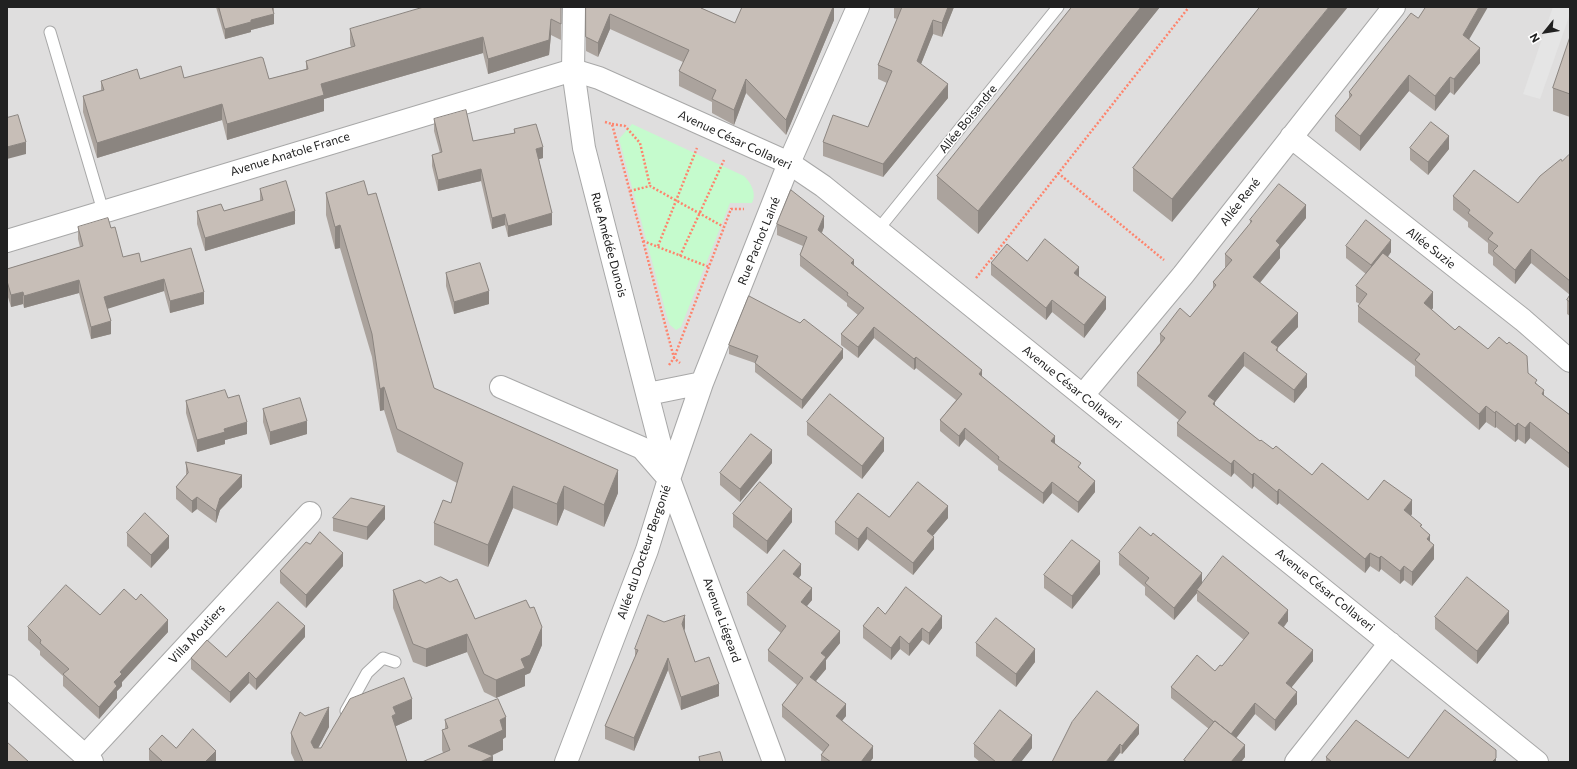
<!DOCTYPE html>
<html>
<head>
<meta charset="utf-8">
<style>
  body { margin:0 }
  #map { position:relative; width:1577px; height:769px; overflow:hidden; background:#f2efe8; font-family:Commissioner,sans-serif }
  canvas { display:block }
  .frame { position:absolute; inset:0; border:8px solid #212121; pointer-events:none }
  .north { position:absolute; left:1525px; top:12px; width:40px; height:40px; -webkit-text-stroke:3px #fff; paint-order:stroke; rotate:240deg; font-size:11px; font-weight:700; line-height:16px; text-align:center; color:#212121 }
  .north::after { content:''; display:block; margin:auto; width:14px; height:18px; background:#212121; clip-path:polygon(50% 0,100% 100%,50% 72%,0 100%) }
</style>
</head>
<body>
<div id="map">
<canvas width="1577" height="769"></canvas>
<div class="frame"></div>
<div class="north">N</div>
</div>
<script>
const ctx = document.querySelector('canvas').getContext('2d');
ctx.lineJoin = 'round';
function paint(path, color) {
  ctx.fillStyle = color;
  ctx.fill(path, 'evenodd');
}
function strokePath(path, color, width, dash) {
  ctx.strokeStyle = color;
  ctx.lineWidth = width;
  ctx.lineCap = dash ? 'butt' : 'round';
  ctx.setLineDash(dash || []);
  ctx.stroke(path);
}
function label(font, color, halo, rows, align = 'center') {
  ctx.font = font + ' Commissioner,sans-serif';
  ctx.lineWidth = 3;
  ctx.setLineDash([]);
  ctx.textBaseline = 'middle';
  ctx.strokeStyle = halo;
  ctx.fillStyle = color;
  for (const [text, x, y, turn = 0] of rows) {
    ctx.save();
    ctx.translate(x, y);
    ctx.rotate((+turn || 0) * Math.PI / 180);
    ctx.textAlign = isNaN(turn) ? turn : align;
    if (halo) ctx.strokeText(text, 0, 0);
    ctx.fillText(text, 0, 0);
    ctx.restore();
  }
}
paint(new Path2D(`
  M7 7H1570V762H7Z`), '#dfdede');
paint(new Path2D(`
  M632 124 744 176C751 183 757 193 752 203H730L681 327 676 330 670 325 667 317 619 139Z`), '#c5fbcd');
paint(new Path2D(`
  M1553 7H1570V14L1540 99 1523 94Z`), '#e5e5e5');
const service = new Path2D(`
  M50 32 103 211
  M877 231 1058 7
  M346 711 367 673 383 658 395 662`);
const minor = new Path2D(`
  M1291 137 1523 320 1570 361
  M7 241 573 70 599 78 789 163 823 186 1537 762
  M501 387 642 448 669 479 647 550 566 762
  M1083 395 1183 275 1394 7
  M7 686 92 762
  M85 756 310 513
  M1296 762 1390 643`);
const tertiary = new Path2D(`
  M574 7 573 70 584 148 669 479 774 762
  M648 394 702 383
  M669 479 702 383 789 163 858 7`);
strokePath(service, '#a8a8a8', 13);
strokePath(minor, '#a8a8a8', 24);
strokePath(tertiary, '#a8a8a8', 24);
strokePath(new Path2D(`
  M605 122 612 124 674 358 680 363
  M612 124 625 126 640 143 650 186
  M1058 173 1164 260
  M630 191 650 186 724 227
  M643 241 709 267
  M658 246 697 148
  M680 256 724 160
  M976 278 1189 7
  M669 365 674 358 731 209H744`), '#fe846d', 2.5, [2, 2]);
strokePath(service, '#fff', 11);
strokePath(minor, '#fff', 22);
strokePath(tertiary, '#fff', 22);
paint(new Path2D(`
  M216 7H274V11L273 12 274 24 251 30V32L225 39Z
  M561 7V40L551 35 549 55 488 74 483 53 324 99V111L227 140 222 120 97 158 83 112V96L101 90V81L140 79 184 78 269 79 306 69V61L351 47 350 44V29Z
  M586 7 701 8 735 23 834 7V20L786 135 746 93 734 125 712 113V102L679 86V71L683 62 610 29 598 57 586 51Z
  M894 7H954L942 37 933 34 921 64 948 98 883 177 823 156V142L868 127 887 83 878 79V65L897 19 894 18Z
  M1072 7H1160L978 234 937 199V176Z
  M1260 7 1172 222 1133 191V168Z
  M1418 18 1469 40 1480 63 1454 95 1450 92 1435 111 1409 91 1360 151 1335 131V116L1349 98V92Z
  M1570 37V117L1553 111V88Z
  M434 119 473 141 514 133V129L543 158 539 159 552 225 508 237 505 225 492 229 481 181 438 191 432 166V155L440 153 434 131Z
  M1410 148 1449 149 1428 175 1410 160Z
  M1570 156V295L1531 263 1515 284 1493 265V257L1488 253V243L1468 227V222L1453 210V196L1518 203Z
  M260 189 295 224 205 251 197 224V211H224L260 201Z
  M326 193 434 388 618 493 604 527 564 509 557 526 513 508 488 567 434 545V523L451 503 457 483 397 452 384 410 380 411 372 357 340 248 335 249 326 215Z
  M1306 218 1280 249V258L1260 283 1298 327 1278 347V352L1307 387 1294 403 1244 366 1215 402V406L1260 441 1312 475 1368 500 1412 514 1411 516 1422 528 1430 542 1434 559 1412 586 1404 580 1400 584 1381 569 1379 572 1370 566 1365 573 1279 503 1277 505 1254 486 1252 489 1234 473 1231 477 1177 436V423L1179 420 1137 386V373L1160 343V334L1190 317 1213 289V282L1225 268V254L1250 224V220Z
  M777 224 824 227 822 233 854 266 982 377 1055 443 1081 469 1095 492 1078 513 1052 493 1043 504 998 470V466L965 439 959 447 940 431V420L956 400 916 368 914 370 874 338 858 358 841 345V334L858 315 847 306V303L800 266V255L803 246 777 235Z
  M78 227 111 228 123 257 141 262 204 304 170 313 164 291 107 308 111 334 91 339 79 293 24 308 23 304 11 307 7 294V269L80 247 78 239Z
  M1346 246 1391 252 1388 257 1433 308 1431 310 1455 330 1528 373 1537 384 1544 396 1570 415V469L1530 438 1525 444 1518 439 1515 442 1496 427 1495 428 1486 422 1479 430 1415 376V366L1358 322V306L1360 304 1356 302V286L1366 274 1346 258Z
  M1027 261 1079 277 1106 309 1084 338 1052 312 1046 320 991 275V263Z
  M446 273 489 304 454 314 446 286Z
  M1570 295V316L1567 314V300Z
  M729 345 843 358 802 409 755 372V363L729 354Z
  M228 398 247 434 225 440V444L197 452 186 413V401Z
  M263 409 307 434 270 445 263 422Z
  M807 422 884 451 862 479 807 435Z
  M186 462 242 487 220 510 216 523 197 509 192 513 176 499V487L186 475Z
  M772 463 740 502 720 485V473Z
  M733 514 792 522 767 554 733 527Z
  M889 517 948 518 932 536 934 549 913 575 867 539 858 551 835 534V522Z
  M333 518 385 519 367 540 333 531Z
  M127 533 169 548 151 568 127 546Z
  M1119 553 1202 583 1288 621 1284 627 1313 661 1291 688 1297 704 1275 731 1255 714 1236 738 1245 757 1241 762H1184V760L1209 729 1171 698V687L1215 671 1222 666 1244 640 1197 601V593L1174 620 1145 595V587L1119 565Z
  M343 566 306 608 280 583V571Z
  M1100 574 1072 609 1044 588V575Z
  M801 575 799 578 812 600 807 606 840 643 826 660V669L816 681 846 716 842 721 873 758 870 762H821V755L823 752 782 717V705L797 685 768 661V650L781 633 747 605V593Z
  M425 583 475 619 542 645 530 673 525 675V686L496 698 484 692 467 652 426 667 413 662 393 608V590Z
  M885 614 942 628 929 645 922 640 909 656 900 649 891 660 863 638V626Z
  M100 615 168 632 122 682V686L117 691V698L99 719 63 686V676L40 655V651L28 640V627Z
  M1435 617 1509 623 1477 664 1435 629Z
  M664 622 685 628 684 631 695 662 719 696 681 710 668 670 634 751 605 739V726L635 658V649Z
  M305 637 256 690 249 683 230 703 191 669V658L226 657Z
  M976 643 1035 662 1016 687 976 656Z
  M305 716 329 727 318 748H321L412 719 396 726V728L407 762H295L291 753V733Z
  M445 720 506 737 503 739V750L491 756 493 762 443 753 442 750V730L445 729Z
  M1139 734 1122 754 1120 753 1052 762Z
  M974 744 1032 748 1021 762H980L974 757Z
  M176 748 216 761 215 762H151L149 760V749Z
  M1326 757 1408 758 1496 762H1326Z`), '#aba39d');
paint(new Path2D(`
  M833 7H834V20L786 135V120Z
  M948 7H954L942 37V23Z
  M1141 7H1160L978 234V211Z
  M1329 7H1348L1172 222V199Z
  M1479 7H1488L1463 50V35Z
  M274 14V24L251 30V32L225 39V29L251 20Z
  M610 14V29L598 57V43Z
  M551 19V35L549 55 488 74V59Z
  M933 20V34L917 74V61Z
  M483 37V53L324 99V111L227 140V124L321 84Z
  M1480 48V63L1454 95V79Z
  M1409 75V91L1360 151V136Z
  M1450 77V92L1435 111V96Z
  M746 79V93L734 125V110Z
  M948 84V98L883 177V164Z
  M222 104V120L97 158V143Z
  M1449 136V149L1428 175V162Z
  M26 142V154L7 159V147Z
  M543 147V158L536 160V149Z
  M481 169V181L438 191V180Z
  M1306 205V218L1280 249V258L1253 291V277L1276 241Z
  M295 211V224L205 251V238Z
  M552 213V225L508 237V226Z
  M505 214V225L492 229V218Z
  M824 216V227L818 241V230Z
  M340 225V248L335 249V227Z
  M1391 240V252L1371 278V265Z
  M1531 249V263L1515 284V270Z
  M854 260V271L851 263Z
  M1079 267V279L1074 273Z
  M164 279V291L104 310V297Z
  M79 280V293L24 308V296Z
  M489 291V304L454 314V302Z
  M23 292V304L11 307V295Z
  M204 292V304L170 313V301Z
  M1433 292V308L1424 319V303Z
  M1106 297V309L1084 338V325Z
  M1052 300V312L1046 320V308Z
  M1298 313V327L1271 355V342Z
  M111 321V334L91 339V327Z
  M874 327V338L858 358V347Z
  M843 349V358L802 409V400Z
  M1244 352V366L1215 402V415L1208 396Z
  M916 357V368L914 370V359Z
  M982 370V381L979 374Z
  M1307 374V387L1294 403V390Z
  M384 387V410L380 411V389Z
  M1544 390V406L1542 394Z
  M1486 406V422L1479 430V414Z
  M1496 411V427L1495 428V413Z
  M307 421V434L270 445V432Z
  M247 422V434L225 440V444L197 452V440L224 429Z
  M1530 422V438L1525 444V428Z
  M1518 423V439L1515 442V426Z
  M965 428V439L959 447V436Z
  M1055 436V447L1051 441Z
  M884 438V451L862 479V466Z
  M772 450V463L740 502V489Z
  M1234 460V473L1231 477V464Z
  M618 470V493L604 527V505Z
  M1254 473V486L1252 489V475Z
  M242 475V487L220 510 216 523V511L220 498Z
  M1095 481V492L1078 513V502Z
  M1052 482V493L1043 504V493Z
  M513 486V508L488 567V545Z
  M564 486V509L557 526V504Z
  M1279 489V503L1277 505V492Z
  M197 497V509L192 513V501Z
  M1412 500V514L1404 523V510Z
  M385 506V519L367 540V527Z
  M948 506V518L927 543V531Z
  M792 509V522L767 554V541Z
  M867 527V539L858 551V539Z
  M1430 535V548L1427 539Z
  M169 536V548L151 568V555Z
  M934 537V549L913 575V563Z
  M1434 545V559L1412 586V572Z
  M343 553V566L306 608V595Z
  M1370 553V566L1365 573V559Z
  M1381 556V569L1379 572V558Z
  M1100 561V574L1072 609V596Z
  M801 564V575L793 585V574Z
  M1404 566V580L1400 584V571Z
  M1202 573V586L1197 590V593L1174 620V608Z
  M812 588V600L801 613V602Z
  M1288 610V621L1278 634V623Z
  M1509 611V623L1477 664V651Z
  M685 615V628L682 637V624Z
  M942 616V628L929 645V633Z
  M168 620V632L122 682V686L117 691V698L99 719V707L120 672Z
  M305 626V637L256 690V679Z
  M542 627V645L530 673 525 675V686L496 698V680L521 659Z
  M922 628V640L909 656V644Z
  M840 631V643L826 660V669L810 688V677L821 653Z
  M467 634V652L426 667V649Z
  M900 636V649L891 660V648Z
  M1035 649V662L1016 687V674Z
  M1313 650V661L1286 694V683Z
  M668 658V670L634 751V738Z
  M249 672V683L230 703V692Z
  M719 684V696L681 710V697Z
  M1297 692V704L1275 731V720Z
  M412 699V719L396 726V734L392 716 393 707Z
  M1255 703V714L1230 746V734Z
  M846 704V716L836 728V716Z
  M329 707V727L311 762V742Z
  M506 717V737L503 739V750L477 762 468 746 500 720Z
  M1139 725V734L1122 754V746Z
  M1032 735V748L1021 762H1011Z
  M1120 744V753L1113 762H1106Z
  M1245 745V757L1241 762H1231Z
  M873 746V758L870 762H861Z
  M216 751V761L215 762H205Z
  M493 756V762H480Z
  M1496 758V762H1492Z`), '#8b8580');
const building = new Path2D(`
  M219 7H272L274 14 251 20V22L225 29Z
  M424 7H561V24L551 19 549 40 488 59 483 37 321 84 324 95 227 124 222 104 97 143 83 96 104 90 101 81 137 69 140 79 181 66 184 78 261 57 263 58 269 79 308 69 306 61 355 46 350 29Z
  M586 7H701V8L735 23 742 7H833L786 120 746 79 734 110 712 99 716 90 679 71 689 50 610 14 598 43 586 37Z
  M901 7H948L942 23 933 20 917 61 948 84 883 164 823 142 833 115 868 127 892 71 878 65 902 7Z
  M1072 7H1141L978 211 937 176Z
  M1260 7H1329L1172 199 1133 168Z
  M1426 7H1479L1463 35 1480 48 1454 79 1450 77 1435 96 1409 75 1360 136 1335 116 1352 95 1349 92 1411 13 1418 18Z
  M1570 37V94L1553 88Z
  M466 110 473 141 515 133 514 129 536 124 543 147 536 149 552 213 508 226 505 214 492 218 481 169 438 180 432 155 442 152 434 119Z
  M18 115 26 142 7 147V118Z
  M1431 122 1449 136 1428 162 1410 148Z
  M1569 155 1570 156V281L1531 249 1515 270 1493 251 1498 246 1488 239 1493 233 1468 213 1470 210 1453 196 1474 170 1518 203 1540 176 1561 159 1562 161Z
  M286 181 295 211 205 238 197 211 221 204 224 211 263 200 260 189Z
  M364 181 368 195 376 193 434 388 618 470 604 505 564 486 557 504 513 486 488 545 434 523 443 500 451 503 463 463 397 429 384 387 380 389 372 334 340 225 335 227 326 193Z
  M1279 184 1306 205 1276 241 1280 245 1253 277 1298 313 1271 342 1278 347 1276 350 1307 374 1294 390 1244 352 1208 396 1215 401 1213 404 1260 441 1261 440 1273 449 1276 446 1312 475 1322 463 1368 500 1384 480 1412 500 1404 510 1422 525 1420 526 1430 535 1427 539 1434 545 1412 572 1404 566 1400 571 1381 556 1379 558 1370 553 1365 559 1279 489 1277 492 1254 473 1252 475 1234 460 1231 464 1177 423 1186 412 1137 373 1165 338 1160 334 1180 308 1190 317 1216 285 1213 282 1232 260 1225 254 1252 221 1250 220Z
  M791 190 824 216 818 230 854 260 851 263 982 370 979 374 1055 436 1051 441 1081 463 1078 467 1095 481 1078 502 1052 482 1043 493 998 459 999 457 965 428 959 436 940 420 962 394 916 357 914 359 874 327 858 347 841 334 864 308 847 295 848 293 800 255 807 237 777 224Z
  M108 218 111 228 115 227 123 257 139 253 141 262 191 248 204 292 170 301 164 279 104 297 111 321 91 327 79 280 24 296 23 292 11 295 7 281V269L83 246 78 227Z
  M1366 220 1391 240 1371 265 1346 246Z
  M1045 239 1079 267 1074 273 1106 297 1084 325 1052 300 1046 308 991 263 1007 244 1027 261Z
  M1383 253 1433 292 1424 303 1455 330 1459 326 1488 349 1499 337 1507 344 1509 342 1527 356 1528 373 1537 380 1535 383 1544 390 1542 394 1570 415V454L1530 422 1525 428 1518 423 1515 426 1496 411 1495 413 1486 406 1479 414 1415 360 1420 354 1358 306 1367 294 1356 286Z
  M480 263 489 291 454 302 446 273Z
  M1570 295V302L1567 300Z
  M749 296 800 323 804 319 843 349 802 400 755 363 758 356 729 345Z
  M225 390 228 398 239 395 247 422 224 429 225 432 197 440 186 401Z
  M830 394 884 438 862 466 807 422Z
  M300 398 307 421 270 432 263 409Z
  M751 434 772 450 740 489 720 473Z
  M186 462 242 475 220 498 216 511 197 497 192 501 176 487 188 473Z
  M760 482 792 509 767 541 733 514Z
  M918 482 948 506 927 531 934 537 913 563 867 527 858 539 835 522 858 493 889 517Z
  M351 498 385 506 367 527 333 518Z
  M145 513 169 536 151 555 127 533Z
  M1140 527 1151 536 1153 533 1202 573 1174 608 1145 583 1149 578 1119 553Z
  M320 532 343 553 306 595 280 571 306 542 310 544Z
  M1072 540 1100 561 1072 596 1044 575Z
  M784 550 801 564 793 574 812 588 801 602 840 631 821 653 826 657 810 677 846 704 836 716 873 746 861 762H831L821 755 829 745 782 705 803 678 768 650 786 626 747 593Z
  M1223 556 1288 610 1278 623 1313 650 1286 683 1297 692 1275 720 1255 703 1231 734 1215 721 1214 722 1171 687 1197 655 1215 671 1220 665 1222 666 1249 633 1197 590Z
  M441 577 450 582 457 579 475 619 526 600 530 608 534 607 542 627 530 655 521 659 525 668 496 680 484 674 467 634 426 649 413 644 393 590 420 580 425 583Z
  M1467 577 1509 611 1477 651 1435 617Z
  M66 585 100 615 124 589 136 600 141 594 168 620 120 672 122 674 114 682 117 686 99 707 63 674 69 669 40 643 41 640 28 627Z
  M906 587 942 616 929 633 922 628 909 644 900 636 891 648 863 626 878 607 885 614Z
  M278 602 305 626 256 679 249 672 230 692 191 658 207 640 226 657Z
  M648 615 664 622 685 615 682 624 695 662 709 657 719 684 681 697 668 658 634 738 605 726 638 650 635 649Z
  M996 618 1035 649 1016 674 976 643Z
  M404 678 412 699 393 707 396 714 392 716 407 762H303L291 733 300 712 305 716 329 707 311 742 314 748H321L350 699Z
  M1097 691 1139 725 1122 746 1120 744 1106 762H1052L1072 722Z
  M498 699 506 717 500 720 503 730 468 746 493 756 480 762H422L450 750 442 730 448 728 445 720Z
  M1000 710 1032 735 1011 762H996L974 744Z
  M1445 710 1496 750V758L1492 762H1332L1326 757 1356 720 1408 758Z
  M1215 721 1245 745 1231 762H1187L1184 760Z
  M193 729 216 751 205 762H163L149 749 162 735 176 748Z
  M7 742 29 762H7Z
  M720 752 723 762H700L699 757Z`);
paint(building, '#c7beb7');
strokePath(building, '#8b8580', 1);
label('12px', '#212121', '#fff', [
  ["Allée Boisandre",968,119,-51],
  ["Avenue César Collaveri",735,140,25],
  ["Avenue Anatole France",290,154,-17],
  ["Allée René",1240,202,-52],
  ["Rue Pachot Lainé",759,241,-68],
  ["Rue Amédée Dunois",609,245,75],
  ["Allée Suzie",1431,248,38],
  ["Avenue César Collaveri",1072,387,39],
  ["Allée du Docteur Bergonié",644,552,-71],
  ["Avenue César Collaveri",1325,590,39],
  ["Avenue Liégeard",722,620,70],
  ["Villa Moutiers",197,634,-47]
]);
</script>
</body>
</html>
